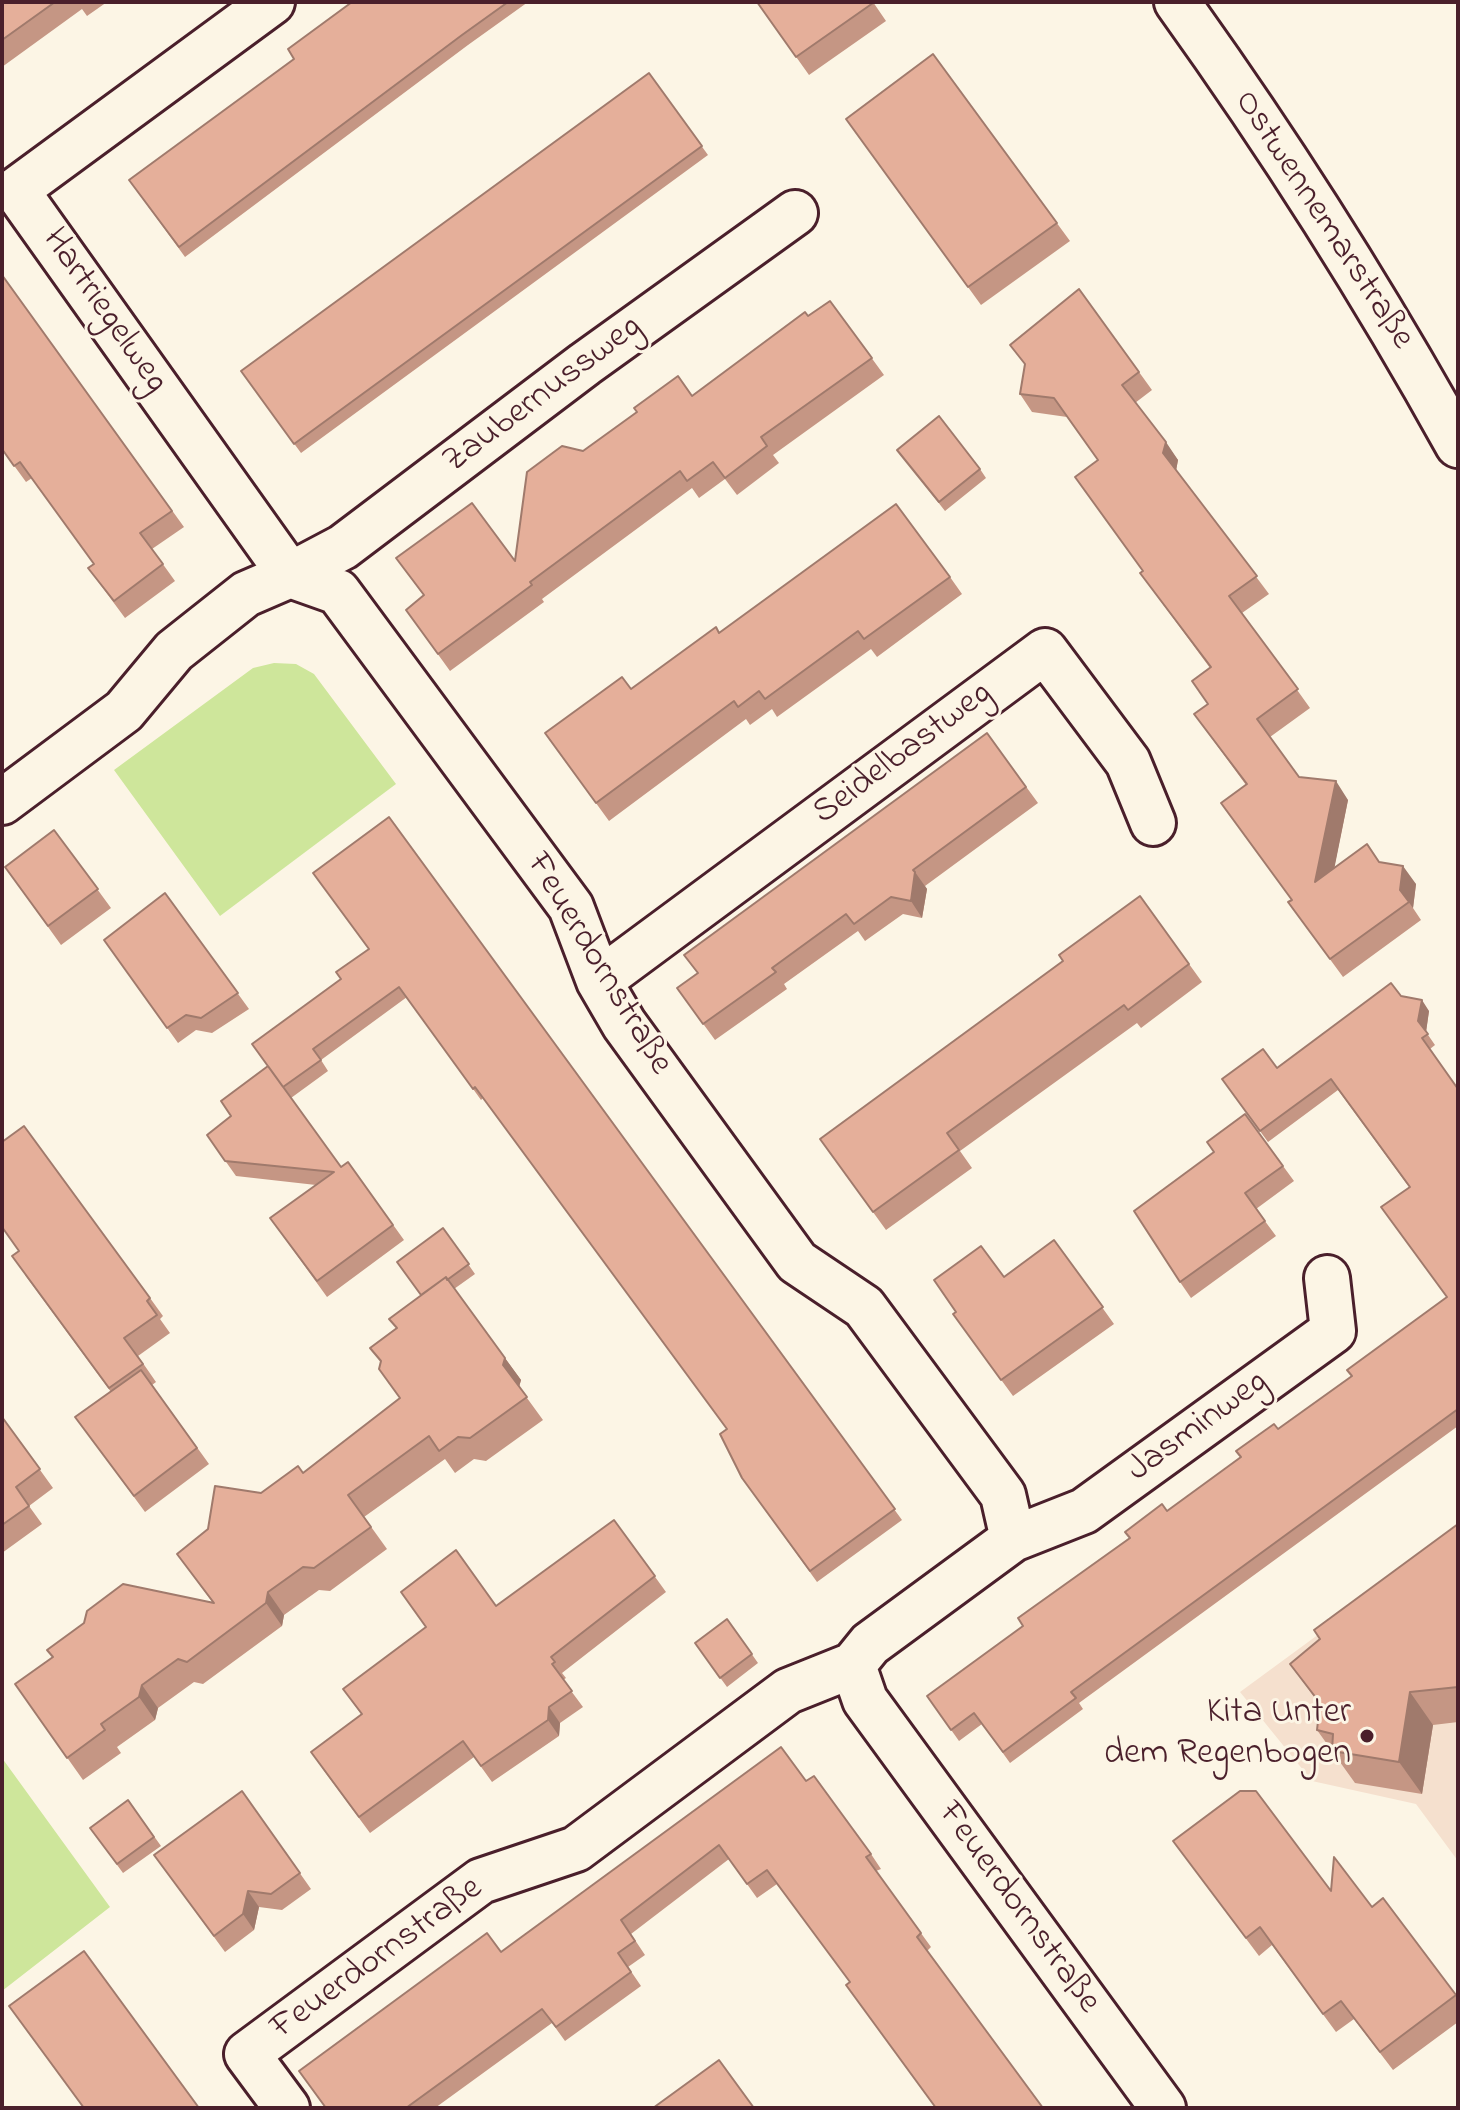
<!DOCTYPE html>
<html>
<head>
<meta charset="utf-8">
<style>
  body { margin:0 }
  #map { position:relative; width:1460px; height:2110px; overflow:hidden; background:#fcf5e5; font-family:"Indie Flower",sans-serif }
  canvas { display:block }
  .frame { position:absolute; inset:0; border:4px solid #4a1f2b; pointer-events:none }
</style>
</head>
<body>
<div id="map">
<canvas width="1460" height="2110"></canvas>
<div class="frame"></div>
</div>
<script>
const ctx = document.querySelector('canvas').getContext('2d');
ctx.lineJoin = 'round';
function paint(path, color) {
  ctx.fillStyle = color;
  ctx.fill(path, 'evenodd');
}
function strokePath(path, color, width, dash) {
  ctx.strokeStyle = color;
  ctx.lineWidth = width;
  ctx.lineCap = dash ? 'butt' : 'round';
  ctx.setLineDash(dash || []);
  ctx.stroke(path);
}
function label(font, color, halo, rows, align = 'center') {
  ctx.font = font + ' "Indie Flower",sans-serif';
  ctx.lineWidth = 6;
  ctx.setLineDash([]);
  ctx.textBaseline = 'middle';
  ctx.strokeStyle = halo;
  ctx.fillStyle = color;
  for (const [text, x, y, turn = 0] of rows) {
    ctx.save();
    ctx.translate(x, y);
    ctx.rotate((+turn || 0) * Math.PI / 180);
    ctx.textAlign = isNaN(turn) ? turn : align;
    if (halo) ctx.strokeText(text, 0, 0);
    ctx.fillText(text, 0, 0);
    ctx.restore();
  }
}
paint(new Path2D(`
  M1458 1532V1861L1416 1804 1312 1781 1240 1692Z`), '#f5e0ce');
paint(new Path2D(`
  M274 663 296 664 314 674 396 784 220 916 114 770 253 668Z
  M2 1758 110 1907 2 1991Z`), '#cee69b');
const minor = new Path2D(`
  M272 2 16 190 290 575 343 547 585 364 795 213
  M1177 2C1279 144 1373 292 1458 445
  M2 802 124 711 174 651 246 594 290 575 338 592 571 907 599 981 624 1024 797 1262 864 1307 1003 1495 1013 1539 870 1644 853 1665 865 1700 1163 2108
  M599 981 1045 651 1128 762 1153 823
  M1013 1539 1084 1511 1333 1331 1327 1278
  M287 2108 247 2054 481 1881 576 1849 788 1691 853 1665`);
strokePath(minor, '#4a1f2b', 50);
strokePath(minor, '#fcf5e5', 44);
paint(new Path2D(`
  M2 2H107L87 16 82 9 2 67Z
  M352 2H528L468 45 185 257 129 180 294 59Z
  M757 2H873L886 21 809 75Z
  M933 54 1070 241 981 305 846 119Z
  M649 73 708 155 301 453 241 371Z
  M2 275 184 527 152 549 175 581 125 618 88 568 94 564 32 478 26 482 2 449Z
  M1079 289 1152 390 1135 403 1178 460 1176 470 1269 594 1242 613 1310 708 1270 737 1299 777 1348 800 1334 868 1379 862 1416 884 1413 908 1421 920 1343 977 1288 902 1291 900 1246 785 1194 714 1208 705 1210 668 1140 573 1143 571 1098 460 1067 417 1032 412 1020 394Z
  M830 301 884 375 773 455 779 463 737 495 725 479 699 498 692 488 542 599 544 602 450 671 406 610 424 596 396 558 515 561 583 451 692 396Z
  M897 450 980 469 986 478 945 511Z
  M950 577 962 594 877 657 871 649 777 717 772 709 750 725 746 719 609 821 545 733 631 689 719 633Z
  M987 733 1038 803 925 886 927 889 922 918 903 914 865 941 858 931 784 984 787 989 715 1040 677 988 698 974 684 955Z
  M389 817 902 1520 817 1582 742 1478 727 1429 483 1098 481 1100 407 997 321 1060 328 1071 291 1098 341 1167 348 1162 404 1240 327 1297 270 1218 316 1185 236 1176 207 1135 231 1116 268 1066 369 949Z
  M54 830 111 908 61 945 5 867Z
  M165 893 249 1009 212 1033 196 1030 178 1043 104 940Z
  M1140 896 1202 982 1141 1028 1137 1023 960 1151 972 1168 886 1230 820 1139 1063 961Z
  M1401 996 1429 1011 1426 1032 1435 1045 1430 1049 1458 1089V1426L1079 1703 1083 1709 1010 1763 982 1724 959 1741 927 1696 1023 1626 1130 1538 1352 1376 1447 1297 1409 1187 1338 1090 1268 1142 1222 1079 1277 1068Z
  M1245 1114 1294 1181 1256 1209 1276 1236 1191 1298 1180 1282 1214 1152Z
  M443 1228 475 1274 454 1289 521 1380 519 1387 543 1420 486 1461 474 1459 455 1473 445 1459 364 1517 387 1549 330 1591 319 1590 284 1615 282 1626 203 1684 194 1682 158 1708 155 1720 117 1747 121 1753 83 1780 15 1684 213 1603 177 1554 261 1493 303 1473 400 1398 379 1369 381 1362 370 1348 396 1328 421 1295Z
  M1054 1240 1114 1324 1013 1396 953 1314Z
  M25 1275 150 1298 163 1316 160 1319 170 1333 138 1356 156 1382 152 1385 209 1464 145 1512 87 1433 111 1392Z
  M2 1417 53 1488 29 1506 42 1524 2 1553Z
  M614 1520 666 1592 562 1673 566 1678 563 1680 583 1707 560 1723 559 1736 492 1782 474 1757 370 1833 322 1768 361 1714 343 1689 496 1606Z
  M1458 1524V1722L1433 1725 1422 1794 1355 1783 1317 1730 1320 1705 1290 1664Z
  M727 1619 758 1663 727 1687 695 1643Z
  M806 1781 871 1854 881 1869 876 1871 931 1947 927 1951 850 1982 777 1884 757 1898 729 1859 631 1934 645 1955 628 1967 641 1986 565 2041 552 2023 435 2108H326L501 1952Z
  M242 1791 311 1889 282 1910 259 1907 254 1930 225 1952 154 1855Z
  M128 1800 161 1846 123 1873 90 1828Z
  M1173 1841 1331 1891 1372 1907 1383 1898 1458 1998V2022L1393 2070 1354 2019 1336 2032 1272 1945 1259 1956Z`), '#c59684');
paint(new Path2D(`
  M1166 442 1178 460 1176 471 1163 453Z
  M1336 781 1348 800 1328 900 1315 882Z
  M1403 866 1416 884 1413 908 1400 890Z
  M915 872 927 889 922 918 911 901Z
  M1422 1000 1429 1011 1426 1032 1418 1021Z
  M505 1358 521 1380 519 1387 503 1365Z
  M268 1592 284 1615 282 1626 266 1603Z
  M142 1685 158 1708 155 1720 139 1697Z
  M1410 1692 1433 1725 1422 1794 1399 1762Z
  M549 1707 560 1723 559 1736 548 1720Z
  M248 1891 259 1907 254 1930 243 1914Z`), '#a07a6c');
const building = new Path2D(`
  M2 2H55L2 40Z
  M352 2H508L462 35 179 247 129 180 294 59 288 49Z
  M757 2H873V3L796 57Z
  M933 54 1057 223 968 287 846 119Z
  M649 73 702 146 294 444 241 371Z
  M2 275 172 511 140 533 163 564 114 601 88 568 94 564 20 462 14 466 2 449Z
  M1079 289 1139 372 1122 385 1166 442 1163 453 1257 576 1229 596 1298 689 1257 719 1299 777 1336 781 1315 882 1367 844 1379 862 1403 866 1400 890 1409 902 1330 959 1288 902 1292 900 1221 803 1247 784 1194 714 1208 704 1192 681 1211 667 1140 573 1143 571 1075 477 1098 460 1054 398 1020 394 1025 364 1010 345Z
  M830 301 872 358 761 437 767 446 725 478 713 462 687 481 680 471 530 582 532 585 438 654 406 610 424 595 396 558 472 503 515 561 527 472 562 446 583 451 637 412 634 408 678 376 692 396 805 312 808 316Z
  M939 416 980 469 939 502 897 450Z
  M896 504 950 577 864 639 858 631 765 699 759 691 738 707 734 701 596 803 545 733 622 677 631 689 716 627 719 633Z
  M987 733 1026 787 913 870 915 872 911 901 891 897 854 924 846 914 772 968 776 972 703 1024 677 988 698 973 684 955Z
  M389 817 895 1509 810 1571 742 1478 720 1434 727 1429 475 1087 473 1089 399 987 313 1049 321 1060 283 1087 252 1044 341 979 336 972 369 949 313 873Z
  M54 830 98 889 48 926 5 867Z
  M165 893 238 993 201 1018 186 1015 167 1028 104 940Z
  M1140 896 1189 964 1128 1010 1124 1005 947 1133 959 1150 873 1212 820 1139 1063 961 1059 955Z
  M1391 983 1401 996 1422 1000 1418 1021 1428 1034 1422 1038 1458 1089V1409L1071 1692 1076 1698 1003 1752 974 1713 951 1730 927 1696 1023 1626 1018 1618 1130 1538 1125 1532 1162 1504 1167 1511 1241 1457 1236 1451 1274 1424 1278 1429 1352 1376 1347 1370 1447 1297 1381 1207 1410 1187 1331 1079 1260 1131 1222 1079 1263 1049 1277 1068Z
  M268 1066 341 1167 348 1162 393 1225 317 1281 270 1218 334 1172 225 1161 207 1135 231 1116 221 1101Z
  M1245 1114 1283 1166 1245 1193 1265 1221 1180 1282 1134 1211 1214 1152 1207 1142Z
  M24 1126 150 1298 147 1301 157 1315 124 1338 143 1364 109 1388 12 1256 19 1251 2 1227V1142Z
  M443 1228 469 1264 447 1280 446 1277 421 1295 397 1262Z
  M1054 1240 1103 1307 1001 1380 953 1314 956 1312 934 1280 981 1246 1004 1277Z
  M446 1277 505 1358 503 1365 527 1397 470 1438 458 1437 439 1451 429 1436 348 1495 371 1527 314 1568 303 1567 268 1592 266 1603 187 1662 178 1659 142 1685 139 1697 101 1724 105 1730 67 1758 15 1684 53 1657 47 1650 84 1623 87 1611 123 1584 214 1603 177 1554 208 1529 215 1486 261 1493 298 1466 303 1473 400 1398 379 1369 381 1361 370 1348 397 1328 389 1319Z
  M141 1370 197 1448 134 1496 75 1417Z
  M2 1417 40 1469 16 1487 29 1506 2 1525Z
  M614 1520 655 1576 551 1657 555 1662 552 1664 572 1691 549 1707 548 1720 481 1766 463 1741 359 1817 311 1752 362 1714 343 1689 426 1627 401 1592 456 1550 496 1606Z
  M1458 1524V1687L1410 1692 1399 1762 1332 1751 1333 1734 1317 1730 1320 1703 1290 1664 1320 1639 1314 1630Z
  M727 1619 752 1654 720 1678 695 1643Z
  M781 1747 806 1781 814 1776 871 1854 866 1857 921 1933 917 1937 1043 2108H936L846 1985 850 1982 767 1870 747 1884 719 1845 621 1920 635 1941 618 1953 631 1972 556 2027 542 2009 406 2108H326L299 2071 487 1933 501 1952Z
  M242 1791 300 1873 271 1894 248 1891 243 1914 214 1936 154 1855Z
  M1240 1791H1256L1331 1891 1334 1857 1372 1907 1383 1898 1456 1995 1380 2052 1341 2001 1323 2014 1260 1927 1246 1938 1173 1841Z
  M128 1800 154 1837 117 1864 90 1828Z
  M84 1951 199 2108H84L9 2006Z
  M719 2060 754 2108H653Z`);
paint(building, '#e5af9a');
strokePath(building, '#a07a6c', 2);
for (const [x, y, r, color] of [
  [1367,1736,8,"#4a1f2b"]
]) {
  const dot = new Path2D();
  dot.arc(x, y, r, 0, 2 * Math.PI);
  ctx.fillStyle = color;
  ctx.fill(dot);
  strokePath(dot, '#fcf5e5', 3);
}
label('36px', '#4a1f2b', '#fcf5e5', [
  ["Ostwennemarstraße",1322,221,57],
  ["Hartriegelweg",103,312,55],
  ["Zaubernussweg",544,396,-37],
  ["Seidelbastweg",904,755,-37],
  ["Feuerdornstraße",597,965,59],
  ["Jasminweg",1199,1428,-36],
  ["Feuerdornstraße",1017,1909,54],
  ["Feuerdornstraße",378,1960,-36]
]);
label('36px', '#4a1f2b', '#fcf5e5', [
  ["Kita Unter",1351,1715],
  ["dem Regenbogen",1351,1756]
], 'right');
</script>
</body>
</html>
